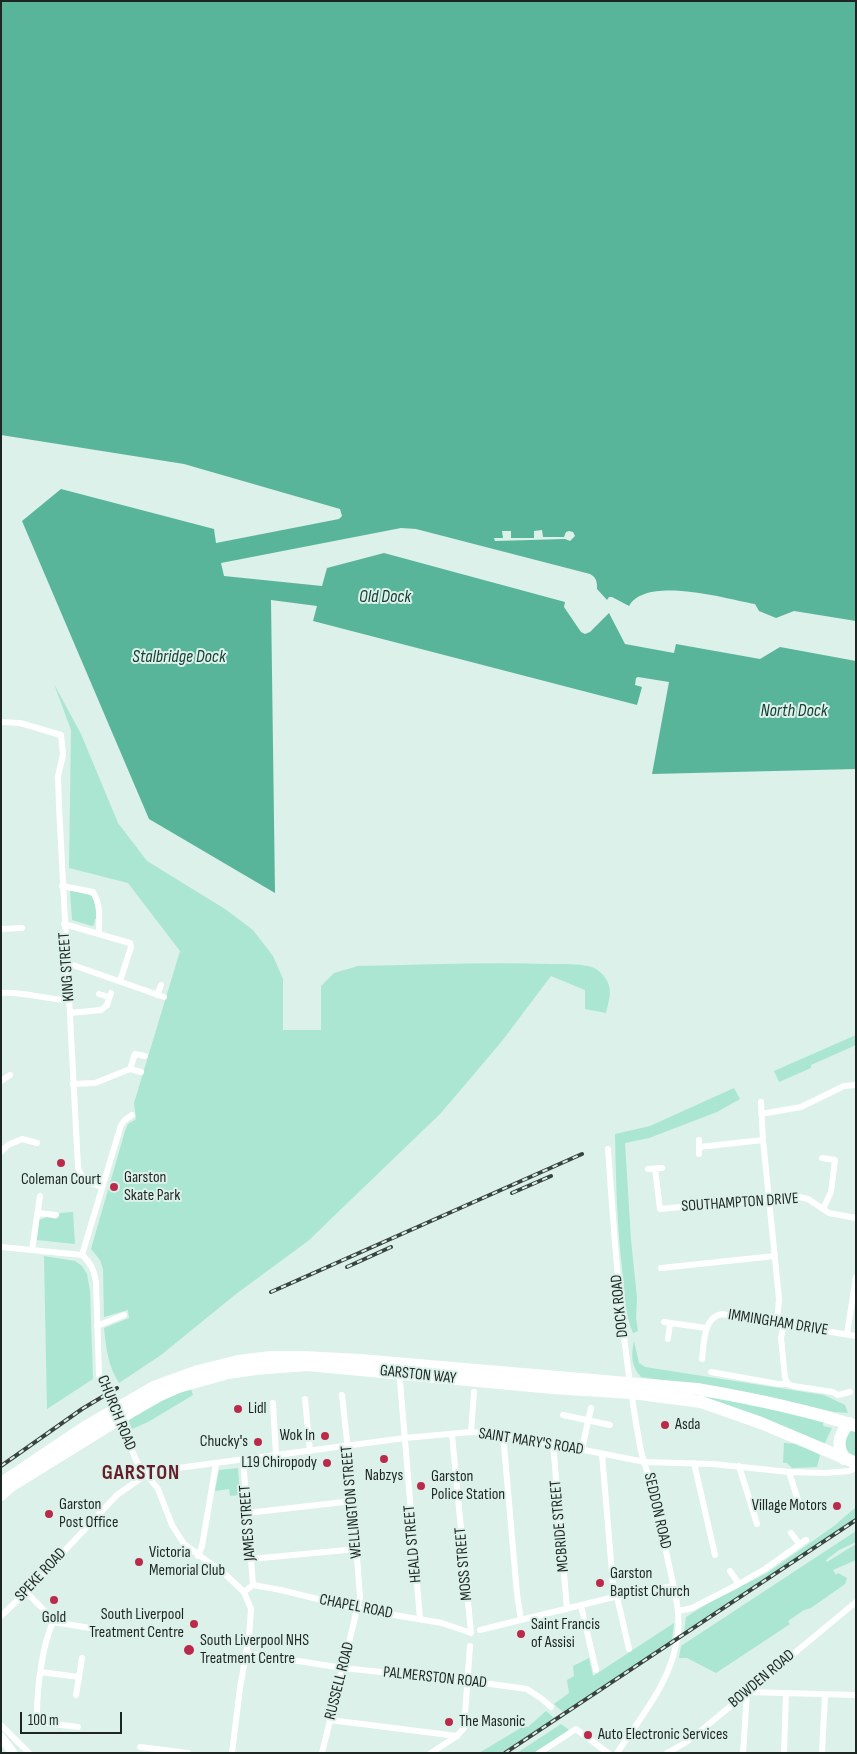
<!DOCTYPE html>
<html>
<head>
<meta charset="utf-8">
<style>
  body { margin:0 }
  #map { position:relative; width:857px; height:1754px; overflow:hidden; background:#dcf1e9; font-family:"Sofia Sans Condensed",sans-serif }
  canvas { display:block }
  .frame { position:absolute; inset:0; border:2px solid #1e2623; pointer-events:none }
  .scale { position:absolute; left:20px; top:1712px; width:102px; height:22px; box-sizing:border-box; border:2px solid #1e2623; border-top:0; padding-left:6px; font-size:15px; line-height:18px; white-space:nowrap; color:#1e2623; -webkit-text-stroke:4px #dcf1e9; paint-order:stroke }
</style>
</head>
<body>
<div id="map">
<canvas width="857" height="1754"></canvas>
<div class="frame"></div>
<div class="scale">100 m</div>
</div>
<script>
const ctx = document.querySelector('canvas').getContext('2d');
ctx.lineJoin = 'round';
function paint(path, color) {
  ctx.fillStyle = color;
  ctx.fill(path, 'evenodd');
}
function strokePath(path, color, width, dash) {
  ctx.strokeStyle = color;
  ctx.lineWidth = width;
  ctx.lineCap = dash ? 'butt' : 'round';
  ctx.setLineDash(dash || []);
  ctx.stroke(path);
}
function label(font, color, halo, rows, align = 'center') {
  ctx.font = font + ' "Sofia Sans Condensed",sans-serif';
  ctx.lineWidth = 4;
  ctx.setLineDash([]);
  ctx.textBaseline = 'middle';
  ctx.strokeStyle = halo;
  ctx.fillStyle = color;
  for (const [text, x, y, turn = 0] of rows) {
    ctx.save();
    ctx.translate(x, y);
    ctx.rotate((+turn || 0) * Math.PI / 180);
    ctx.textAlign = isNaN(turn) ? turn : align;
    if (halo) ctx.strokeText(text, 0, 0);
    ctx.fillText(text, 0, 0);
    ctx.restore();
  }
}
paint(new Path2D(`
  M54 684 81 734 118 823 147 861 225 909 253 930 273 956 283 979V1030H321V986L334 973 358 966C422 965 486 962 550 964 562 964 586 963 596 969 614 982 611 994 606 1013L585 1009V990L551 976 502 1041 441 1113 308 1241 236 1294 161 1355 119 1383C108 1366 106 1347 104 1328L129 1318 128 1310 104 1317 103 1269 100 1260 91 1249 125 1131 128 1124 136 1119 134 1103 180 951 128 883 69 868 71 730Z
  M72 890 92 896 97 908V919H95L94 925 92 926 72 920 70 891Z
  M856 1035V1045L811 1065V1068L779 1082 774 1071Z
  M734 1088 740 1099 717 1112 649 1138 625 1143 631 1240 637 1298 636 1318 638 1331 633 1333C625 1315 625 1296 623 1276 617 1229 616 1182 615 1134L650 1126Z
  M73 1212 75 1244 37 1240 39 1220 47 1217 56 1219 60 1213Z
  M44 1256 75 1261 82 1266 87 1274 90 1291 93 1379 47 1409Z
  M634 1341 639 1363 645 1367 824 1395 845 1405 848 1413 834 1412 755 1394 641 1377C631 1366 631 1355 634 1341Z
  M657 1388 703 1394 824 1420 823 1426 832 1428 823 1447Z
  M191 1389 193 1395 148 1422 132 1429 128 1419 171 1396Z
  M854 1429 856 1430V1456C849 1454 847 1451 844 1444L849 1432Z
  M784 1443 801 1444 820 1455 817 1467 792 1468 787 1463H783Z
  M238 1468 240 1495 230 1496 229 1489 215 1491 219 1470Z
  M856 1507V1519L684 1632 686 1617 710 1602 767 1573 834 1526Z
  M856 1531V1542L839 1550 826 1560 827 1562 856 1544V1560L833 1570 836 1575 838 1573 847 1578 845 1584 811 1608 804 1610 788 1621 790 1624 784 1628 716 1673 687 1658H679L681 1646Z
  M674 1623 672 1640 563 1712 554 1704 569 1693 567 1680 574 1676 573 1666 589 1658 593 1676Z
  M546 1711 554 1718 501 1753H479L524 1726 528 1727Z
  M561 1724 569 1730 549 1745 533 1753H517Z`), '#aae6d2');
paint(new Path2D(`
  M1 1H856V621L794 611 776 618 759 611 755 604C727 599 646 575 629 606L612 597H609L607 600 597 589C597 582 597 578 590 574L416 529 401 528 221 563 224 576 322 586 327 568 384 553 565 602 564 607 581 632 585 634 590 632 609 613 625 644 674 653 676 644 760 659 780 647 856 661V769L652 774 669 682 638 677 636 678 635 685 642 687 637 705 313 621 317 606 271 600 275 893 149 819 22 521 61 489 214 529 216 543 339 519 342 516 340 509 184 464 1 435Z`), '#59b59a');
paint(new Path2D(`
  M542 530 543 537H564L566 532 569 531 573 532 575 536 570 541 565 539 495 541 494 538H503L502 531H511V538H534V531Z`), '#dcf1e9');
strokePath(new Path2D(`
  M1 722 20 723 61 735 63 755 58 776 59 806 78 1167C81 1180 90 1183 101 1187
  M62 886 93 892C101 905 99 917 99 933
  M64 924 130 943 131 947 120 981
  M1 929 22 928
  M67 963 164 997
  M1 993C24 991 46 1000 69 1000
  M99 994 109 997
  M157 995 161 985
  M70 1013 101 1010 107 1005 111 993
  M130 1069 141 1072
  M1 1081 10 1075
  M73 1084 95 1083 130 1069 135 1054 145 1056
  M761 1102 763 1140 779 1299 777 1323
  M761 1114 801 1107 844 1086 856 1085
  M699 1147 763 1140
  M608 1149C615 1249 622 1347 640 1446 642 1459 648 1472 651 1485 658 1513 664 1542 670 1570 675 1592 680 1611 678 1633 673 1680 642 1715 617 1753
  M1 1152 8 1145 22 1139 37 1143
  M699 1154V1140
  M822 1158 835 1160 831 1192 823 1209
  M648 1169 662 1168
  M655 1169 660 1209 795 1196 808 1199 829 1213 856 1218
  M38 1213 56 1215
  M1 1247 82 1255
  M32 1250 40 1196
  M82 1255C91 1263 94 1270 96 1282L99 1375 137 1462 158 1489 172 1525 184 1544 226 1575 244 1592 251 1609 249 1637 240 1688 232 1753
  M82 1255 121 1125 125 1120 132 1115
  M661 1268 775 1256
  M664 1322 706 1328
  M784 1324 781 1338 785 1378 788 1384 793 1386 833 1392 838 1395 850 1392
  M97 1326 124 1315
  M847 1334 856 1277
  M668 1339 670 1323
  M702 1359C704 1344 703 1317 722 1314L856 1336
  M711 1372 778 1384H788
  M400 1381 420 1619
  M305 1399 310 1451
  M273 1403 276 1455
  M563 1415 610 1425
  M471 1432 474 1392
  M503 1434 517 1594 521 1620
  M553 1443 567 1609
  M582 1449 591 1408
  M602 1454 614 1597
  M243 1460 253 1585
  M694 1463 715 1555
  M739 1466 757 1524
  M789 1472 798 1500
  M247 1513 353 1501
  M791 1533 800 1545
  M198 1556 202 1546 216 1464
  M251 1559 357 1549
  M730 1571 739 1584
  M26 1592 50 1616 53 1622
  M244 1592 253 1585 281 1590 358 1609 442 1623 471 1633 452 1435
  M617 1597 629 1649
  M581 1606 596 1670
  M679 1611 692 1608 739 1584 765 1569 806 1540
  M1 1616 26 1592 117 1495 147 1474 170 1469 405 1438 471 1432 503 1434 645 1462 713 1464 789 1472 825 1473 849 1471 856 1468
  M53 1622C42 1646 37 1688 37 1715L45 1723 78 1727
  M53 1622 90 1628
  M480 1630 614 1597 673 1586
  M247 1653 343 1668 468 1681 527 1689 542 1699 551 1707
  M41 1672 79 1677 82 1658
  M76 1695 79 1677
  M330 1720 457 1736
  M1 1725 29 1753
  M140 1747 188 1753
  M322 1753 360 1597 351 1478 342 1395
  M431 1753 457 1736 464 1728 470 1646
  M539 1753 576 1729 608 1753
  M667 1753 683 1744 697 1734 856 1602
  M743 1753 747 1692 856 1695
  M784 1753 786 1693
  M822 1753 825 1695`), '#fff', 6);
strokePath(new Path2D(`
  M1 1737 13 1753`), '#fff', 9);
strokePath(new Path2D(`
  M844 1459C837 1445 838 1436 849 1423
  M3 1482 85 1427 154 1387 198 1371 238 1361 271 1357H303L360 1360 697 1389C750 1398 804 1409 856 1426
  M1 1495 11 1486 134 1410 158 1396 178 1387 228 1373 255 1369 307 1365 553 1388 632 1393 701 1402 761 1423 856 1463`), '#fff', 12);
const rail = new Path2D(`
  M512 1193 551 1176
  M347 1267 391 1247
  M271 1292 582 1154
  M1 1466 82 1409 117 1388
  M505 1753 856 1520`);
strokePath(rail, '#394340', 4);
strokePath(rail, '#dcf1e9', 2, [5.5]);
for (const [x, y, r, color] of [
  [61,1163,5,"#ba2a4a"],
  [114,1187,5,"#ba2a4a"],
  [238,1409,5,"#ba2a4a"],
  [665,1425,5,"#ba2a4a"],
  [325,1436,5,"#ba2a4a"],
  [258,1442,5,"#ba2a4a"],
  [384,1459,5,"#ba2a4a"],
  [327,1463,5,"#ba2a4a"],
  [421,1486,5,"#ba2a4a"],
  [837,1506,5,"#ba2a4a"],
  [49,1514,5,"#ba2a4a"],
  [139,1562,5,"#ba2a4a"],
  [600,1583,5,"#ba2a4a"],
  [54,1600,5,"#ba2a4a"],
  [194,1624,5,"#ba2a4a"],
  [521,1634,5,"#ba2a4a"],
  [189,1650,6,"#ba2a4a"],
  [449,1722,5,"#ba2a4a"],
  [588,1735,5,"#ba2a4a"]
]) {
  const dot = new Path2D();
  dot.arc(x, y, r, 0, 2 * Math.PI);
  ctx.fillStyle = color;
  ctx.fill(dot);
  strokePath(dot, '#dcf1e9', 2);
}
label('16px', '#1e2623', '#dcf1e9', [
  ["KING STREET",67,967,-94],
  ["SOUTHAMPTON DRIVE",740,1203,-4],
  ["DOCK ROAD",620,1306,-96],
  ["IMMINGHAM DRIVE",778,1323,9],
  ["GARSTON WAY",418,1375,6],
  ["CHURCH ROAD",116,1413,68],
  ["SAINT MARY'S ROAD",531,1442,9],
  ["WELLINGTON STREET",352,1502,-95],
  ["SEDDON ROAD",657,1511,77],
  ["JAMES STREET",248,1523,-94],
  ["MCBRIDE STREET",560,1526,-95],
  ["HEALD STREET",413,1544,-95],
  ["MOSS STREET",464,1564,-95],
  ["SPEKE ROAD",41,1575,-47],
  ["CHAPEL ROAD",356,1607,11],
  ["PALMERSTON ROAD",435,1678,6],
  ["BOWDEN ROAD",762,1679,-40],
  ["RUSSELL ROAD",340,1681,-76]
]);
label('16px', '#1e2623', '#dcf1e9', [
  ["Garston",124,1178],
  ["Skate Park",124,1196],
  ["Coleman Court",61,1180,"center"],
  ["Lidl",248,1409],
  ["Asda",675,1425],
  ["Wok In",315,1436,"right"],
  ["Chucky's",248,1442,"right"],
  ["L19 Chiropody",317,1463,"right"],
  ["Nabzys",384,1476,"center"],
  ["Garston",431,1477],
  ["Police Station",431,1495],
  ["Garston",59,1505],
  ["Post Office",59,1523],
  ["Village Motors",827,1506,"right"],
  ["Victoria",149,1553],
  ["Memorial Club",149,1571],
  ["Garston",610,1574],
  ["Baptist Church",610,1592],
  ["South Liverpool",184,1615,"right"],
  ["Treatment Centre",184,1633,"right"],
  ["Gold",54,1618,"center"],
  ["Saint Francis",531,1625],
  ["of Assisi",531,1643],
  ["South Liverpool NHS",200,1641],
  ["Treatment Centre",200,1659],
  ["The Masonic",459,1722],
  ["Auto Electronic Services",598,1735]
], 'left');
label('italic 18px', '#174035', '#dcf1e9', [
  ["Old Dock",385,597],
  ["Stalbridge Dock",179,657],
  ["North Dock",794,711]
]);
ctx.letterSpacing = '1px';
label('bold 21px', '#641f2a', '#dcf1e9', [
  ["GARSTON",141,1474]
]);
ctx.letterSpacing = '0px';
</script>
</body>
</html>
